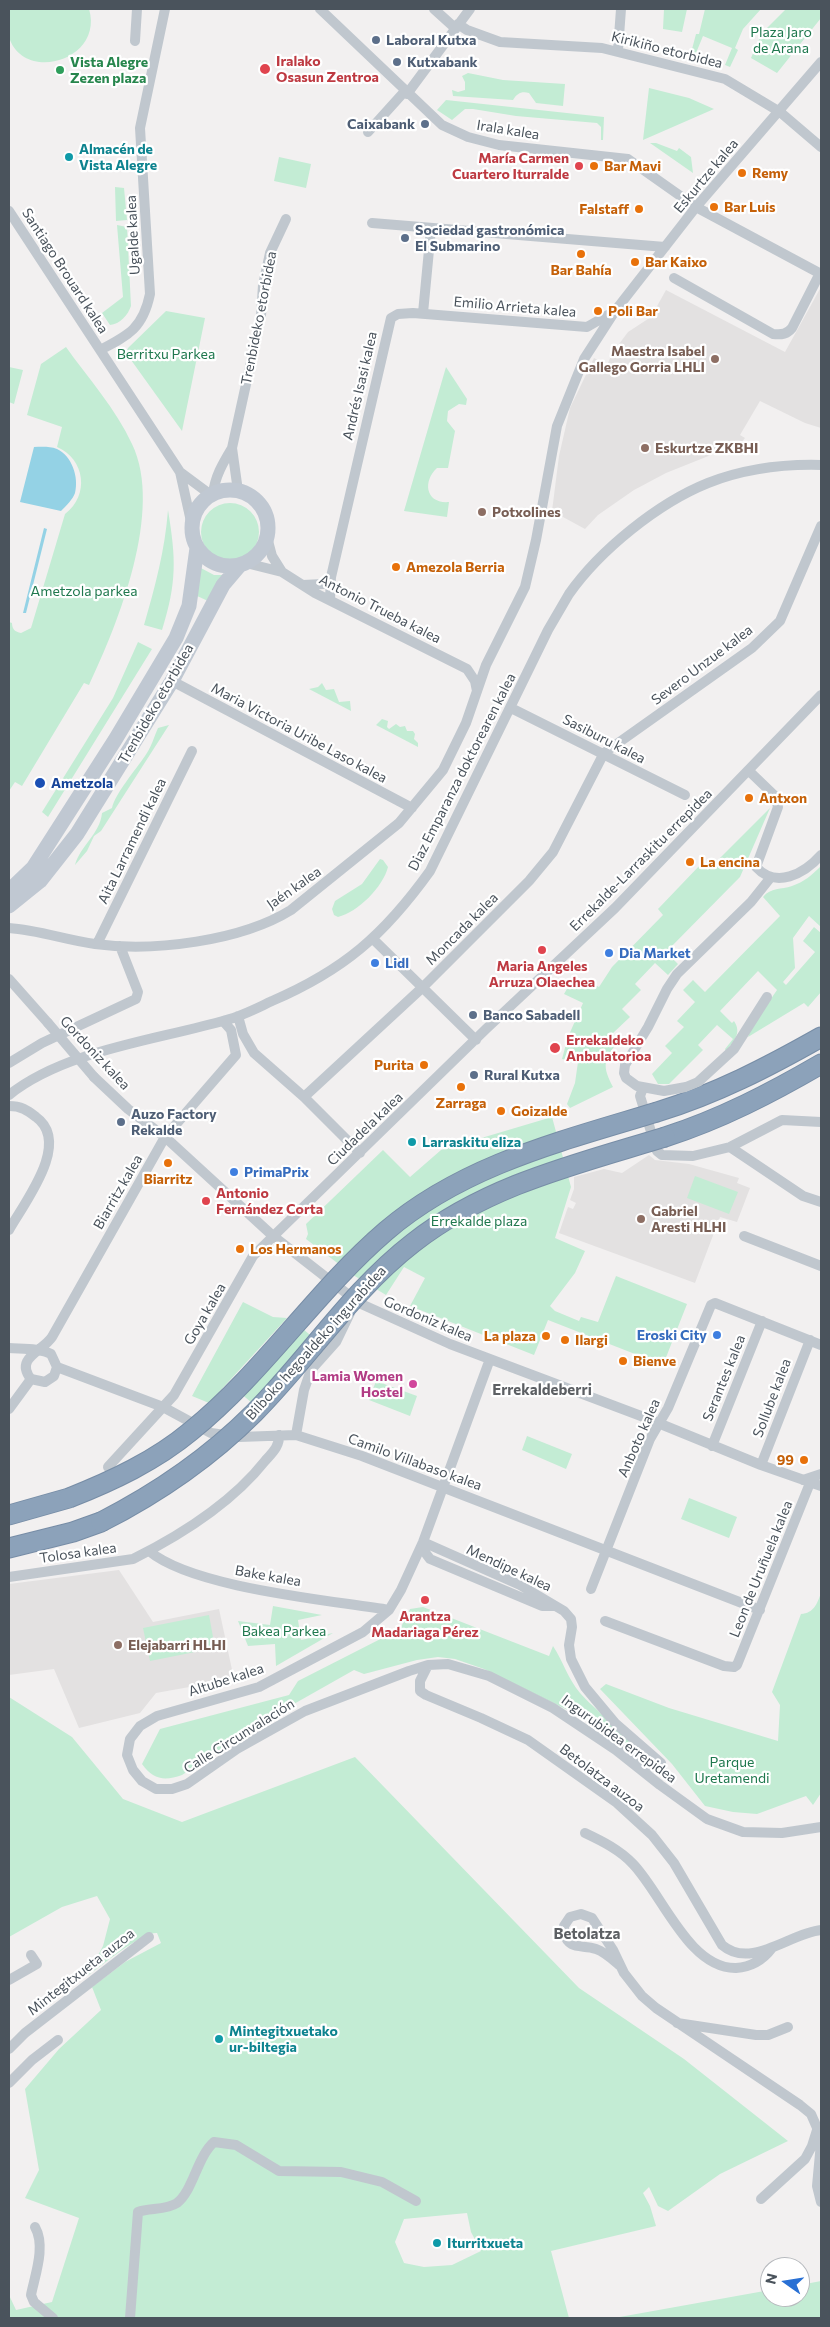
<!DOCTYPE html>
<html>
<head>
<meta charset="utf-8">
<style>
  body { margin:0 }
  #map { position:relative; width:830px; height:2327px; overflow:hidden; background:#f2f0f0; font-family:Commissioner,sans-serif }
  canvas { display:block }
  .frame { position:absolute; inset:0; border:10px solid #4a535c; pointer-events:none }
  .north { position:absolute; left:760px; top:2257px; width:50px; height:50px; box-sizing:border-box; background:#fff; border:1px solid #b7babe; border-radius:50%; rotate:283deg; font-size:14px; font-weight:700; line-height:20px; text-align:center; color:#4a535c }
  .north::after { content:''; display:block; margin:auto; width:18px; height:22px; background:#2970d4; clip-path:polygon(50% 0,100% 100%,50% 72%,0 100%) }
</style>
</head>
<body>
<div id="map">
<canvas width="830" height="2327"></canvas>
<div class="frame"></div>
<div class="north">N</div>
</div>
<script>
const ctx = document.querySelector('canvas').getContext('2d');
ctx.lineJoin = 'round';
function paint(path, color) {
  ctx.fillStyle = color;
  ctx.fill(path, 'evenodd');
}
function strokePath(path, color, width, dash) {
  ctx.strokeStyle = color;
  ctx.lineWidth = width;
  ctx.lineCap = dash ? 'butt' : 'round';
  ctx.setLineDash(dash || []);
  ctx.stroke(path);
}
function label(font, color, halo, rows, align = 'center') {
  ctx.font = font + ' Commissioner,sans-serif';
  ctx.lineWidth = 4.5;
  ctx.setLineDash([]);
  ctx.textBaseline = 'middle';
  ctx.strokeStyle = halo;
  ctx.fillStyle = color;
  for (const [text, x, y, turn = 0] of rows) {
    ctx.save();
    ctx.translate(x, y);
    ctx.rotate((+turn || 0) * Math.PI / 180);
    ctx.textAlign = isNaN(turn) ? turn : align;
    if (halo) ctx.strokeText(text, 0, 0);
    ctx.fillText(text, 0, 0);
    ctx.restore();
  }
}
paint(new Path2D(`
  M821 287V428L805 423 760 401 740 435 745 438 741 443 666 473 634 490 598 515 585 529 552 511 559 456 570 408 594 358 607 365 613 352 628 332 651 317 666 290 785 352Z
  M649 1155 655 1160 689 1164 739 1178 737 1183 750 1188 737 1222 720 1217 695 1283 559 1233 568 1207 573 1209 576 1203 570 1200 574 1189V1177L604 1169 622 1173Z
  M119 1570 153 1622 219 1609 234 1679 156 1693 140 1713 79 1728 54 1669 9 1675V1584Z`), '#e3e1e1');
paint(new Path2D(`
  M9 9H89C104 59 27 83 10 40 6 31 9 18 9 9Z
  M664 9H687L682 32 663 29Z
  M705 9H761L743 29 735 48 738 50 730 67 725 65 732 48 703 36 696 53H691L696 34H699Z
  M784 9H821V18L777 73 751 58 762 33 785 10Z
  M468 73 503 80 565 84 563 106 536 103 529 93C522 91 517 93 513 100L453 96 452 90 458 92 465 90V82L462 76Z
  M649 88 689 98 714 109 643 140Z
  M446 100 604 117 603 140H601V127L597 123 516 116 473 109H465L452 120 437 110Z
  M650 143H656L677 151 679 148 691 157 693 173Z
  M279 157 311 164 306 188 274 181Z
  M115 187 124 188 127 220 116 221Z
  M117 225 127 227 131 306C128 315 120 324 110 325L102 313 123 297Z
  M166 311 205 318 182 431 126 353 128 348Z
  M66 347C88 378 116 409 132 444 164 510 118 624 89 685L84 683 22 786 15 782 9 791V622L12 623C12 629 15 632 21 633L31 628 65 514C90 495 85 459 57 447L62 427 27 415 41 364Z
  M9 367 23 370 14 404 9 402Z
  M446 367 467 399 466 405 459 404 448 411 447 421 455 431 448 468H437C422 482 426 504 449 502L447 517 404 511Z
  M201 532a29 29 0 1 1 58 0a29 29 0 1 1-58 0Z
  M168 510C176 559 177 582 162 630L144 625C155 587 165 550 168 510Z
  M199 567 214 575H223L208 601 195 595Z
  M138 642 152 649 48 817 42 812 113 698Z
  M322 683 326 690 334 689 339 702 350 701 351 711 309 689 318 687Z
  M382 719 388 721 387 727 389 729 396 724 400 727 405 726 407 731H413L415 734 414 739 418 743V747L376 725Z
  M169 725 101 831 94 836 87 851 75 865C80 846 100 834 102 813L112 808C115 794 136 769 145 756 151 748 154 737 158 728Z
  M770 808 740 877 666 952 678 964 668 975 655 963 635 984 641 990 622 1009 630 1017 612 1034 619 1041C603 1059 602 1066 613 1087L570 1108 567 1104 575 1083 578 1062 562 1059 568 1037 583 1003 564 994 571 982 587 989 591 983 599 987 612 967 663 915 658 909 701 864 708 870Z
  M380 859 383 860 388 867C383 887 358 912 338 917L334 915 332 909 335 901 362 884Z
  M821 866V927L809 916 793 938 795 968 783 982 786 985 815 952 803 941 814 927 821 933V992L808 1007 804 1003 748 1037 751 1028 777 990 758 971 720 1011 732 1023 734 1021C742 1033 734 1041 726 1051L725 1049 733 1039 717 1025 698 1045 703 1050 669 1084H658L652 1074 672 1053 665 1046 684 1027 677 1021 695 1002 683 990 693 980 705 992 780 916 763 897C771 887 781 890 792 886 804 882 812 875 821 866Z
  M552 1117 571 1187 555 1238 585 1251 575 1273 550 1306 555 1311 579 1321 581 1317 598 1322 616 1276 687 1304 663 1365 548 1320 534 1355 410 1306 425 1278 404 1267 386 1295 353 1275 306 1239 308 1234 306 1224 383 1150 410 1177 441 1150Z
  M695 1176 738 1192 729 1214 687 1198Z
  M243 1302 273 1317 287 1318 209 1403 192 1396Z
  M296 1323 316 1340 259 1409 239 1392Z
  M376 1381 417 1396 410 1416 369 1400Z
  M527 1436 572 1454 566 1469 522 1450Z
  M689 1498 737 1517 729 1538 681 1519Z
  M821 1593V1793L813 1805 806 1796 757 1814 733 1812 705 1806 672 1764 600 1689 606 1684 669 1708 778 1741 780 1705 772 1692 801 1614C814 1613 817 1604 821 1593Z
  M273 1606 322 1615 298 1620 301 1640 333 1633 276 1666 275 1644 248 1646 238 1621 270 1625Z
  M423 1607 549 1656 553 1646C563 1661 568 1679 580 1693 594 1709 624 1732 634 1748L580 1716 484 1669 455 1659 438 1657 417 1660 364 1674 354 1670 262 1722 182 1775C165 1781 153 1780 142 1764L160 1729 289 1695 298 1681 400 1629 410 1609Z
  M209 1615 215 1648 150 1661 143 1628Z
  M9 1697 72 1737 123 1799 182 1822 355 1757 579 1988 684 2059 788 2141 720 2174 668 2211 658 2206 649 2187 643 2193 650 2206 656 2226 551 2251 569 2318H9V2295L16 2310 52 2302 79 2218 25 2198 39 2170 25 2089 59 2049 101 2010 92 1987 125 1962 161 1943 157 1933C142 1932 101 1966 87 1976L103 1946 110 1919 97 1896 62 1907 9 1937ZM467 2213 471 2232 481 2251 452 2265 424 2267 404 2263 395 2242 404 2219Z
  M821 2281V2318H614L770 2290V2297H800V2285Z`), '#c3ecd4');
paint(new Path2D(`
  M34 447C41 447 49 446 57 449 72 456 79 477 75 493 73 499 66 506 61 511L20 502Z
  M44 528 47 529 26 613H23Z`), '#94d2e5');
const highway = new Path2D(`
  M657 1112C716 1094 768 1067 821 1037
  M665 1137C721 1119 771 1093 821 1064
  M9 1515 69 1498
  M9 1548 73 1532 101 1522`);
strokePath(highway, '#778da6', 21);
strokePath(new Path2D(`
  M320 9 442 125 468 137 499 145 628 159 696 207 821 274
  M434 9 455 28
  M458 24 467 30 500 42 602 48 725 79 780 112 821 147
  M135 41 137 9
  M618 50 621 9
  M407 94 470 9
  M368 132 405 91
  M9 211 180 472 211 495
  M372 223 665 247
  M674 278 773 334C782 335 787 334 792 328L820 273
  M423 313 431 229
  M100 350C129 335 143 328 150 294L140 128 165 9
  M180 472 192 526
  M238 491 232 448 261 316 263 285 270 253 286 219
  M213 494C215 476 223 463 232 448
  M267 537 272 556 282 572
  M246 563 282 572 315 593 467 669 475 681 477 691
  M303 585 323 584 331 577
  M330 600 331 577 391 318 398 314 413 313 587 327 613 312
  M172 681 412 808
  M511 708 685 795
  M749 771 775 796 778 807 756 867C776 889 804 874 821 855
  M9 928C38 930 66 940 95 944 154 952 241 941 291 910L399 823 443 770 466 723 486 665 525 587 536 540 557 426 584 359 615 311 696 207 821 62
  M373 939 476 1040
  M97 944 192 751
  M9 979 48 1023
  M767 997 734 1049 698 1082 686 1087 664 1091 637 1086 626 1078 624 1073 625 1065 648 1027 667 989 677 974 751 902 771 877
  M238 1016 243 1034 254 1053 304 1097 360 1153
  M223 1021 231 1030 236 1055
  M9 1063 42 1043 136 999 138 992 120 946
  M94 1077 128 1109 165 1137 273 1236 359 1303 450 1344 641 1416 761 1465 821 1486
  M643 1088 640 1096 657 1151 662 1155 693 1156 730 1147 782 1120 821 1122
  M9 1095C65 1050 158 1040 226 1020 242 1016 257 1008 272 1001 344 970 384 935 430 871L548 630C555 618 562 606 569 594 600 550 658 503 708 483 744 469 784 464 821 465
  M304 1097 423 987 529 881 553 852 604 753 752 648 780 621 821 526
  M9 1106C21 1106 27 1110 36 1117 72 1143 24 1203 9 1230
  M730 1147 803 1196 821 1202
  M744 1236 821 1266
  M9 1348C22 1349 40 1348 51 1354L57 1367 54 1376 45 1382 31 1379C14 1358 43 1351 52 1337L165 1137 236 1055
  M490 1359 423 1542 401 1590 389 1610 363 1632 259 1687 157 1716 140 1726 130 1739 127 1755 133 1770 142 1781 156 1789H172L187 1784 237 1749 305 1711 409 1671 428 1665 448 1664 489 1676 553 1708 616 1750 660 1785 707 1819 743 1832 782 1833 821 1827
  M57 1367 163 1407 211 1433 239 1437 296 1435 362 1456 760 1610
  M9 1409 31 1379
  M296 1435 304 1390 311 1370 336 1342 350 1313
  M712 1446 762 1321
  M761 1465 810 1340
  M108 1467 174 1395 253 1256 486 1029 615 908 821 695
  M803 1480 821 1474
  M423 1542 520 1585 564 1611 571 1619 572 1627 569 1645 571 1659 585 1687 615 1723 661 1763 662 1768 654 1767 624 1749
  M421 1547 430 1559 542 1606H555
  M149 1551C193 1588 329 1600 389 1610
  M9 1577 133 1559C181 1535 231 1504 265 1461 272 1453 280 1446 279 1435
  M591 1589 650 1439 668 1408 711 1305 715 1303 821 1345
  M605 1621 724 1666 734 1667 737 1665 810 1483
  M428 1665 420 1681V1691L426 1695 481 1718 528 1740 617 1803 652 1835 674 1863 722 1945C751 1970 790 1933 821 1930
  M585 1833C602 1841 620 1850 633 1864 662 1894 689 1969 736 1968 751 1967 763 1960 772 1948
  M619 1965C612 1959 605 1952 596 1949 582 1944 569 1951 564 1933V1926L570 1917 581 1914 592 1918 613 1950 624 1973 642 1996 656 2008 800 2105 811 2114 821 2137
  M9 1980 37 1964 31 1955
  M677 2023 756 2035H768L788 2027
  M9 2049 25 2033 149 1937
  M9 2083 32 2060 58 2040
  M821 2143 817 2186 821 2202
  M761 2199 805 2159 812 2146 818 2127
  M35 2227C46 2246 35 2275 31 2295L34 2302 53 2318
  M130 2318 138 2212C149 2208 167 2210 177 2203 193 2191 197 2157 214 2142L236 2145 279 2171 341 2172 382 2182 416 2201`), '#c0c7ce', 10);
strokePath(new Path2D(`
  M192 528a38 38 0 1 1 76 0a38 38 0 1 1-76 0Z
  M9 891 33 868 115 740 176 638 189 606 197 548
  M9 906 40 881 77 834 172 681 223 585 240 565`), '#c0c8d2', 15);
strokePath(highway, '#8ca2ba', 19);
const highwayBridge = new Path2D(`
  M69 1498C112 1481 155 1461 191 1431 264 1372 315 1292 386 1231 463 1165 562 1141 657 1112
  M101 1522C158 1493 208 1459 254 1413 309 1358 351 1291 413 1243 487 1185 577 1164 665 1137`);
strokePath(highwayBridge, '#778da6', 21, []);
strokePath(new Path2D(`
  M48 1023 94 1077`), '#c0c7ce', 10);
strokePath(highwayBridge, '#8ca2ba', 19);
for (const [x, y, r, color] of [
  [376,40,5,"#5c6f8a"],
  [397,62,5,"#5c6f8a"],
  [265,69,6,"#e0444e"],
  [60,70,5,"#2e9e5b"],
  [425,124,5,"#5c6f8a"],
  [69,157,5,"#0f9aa8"],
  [579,166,5,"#e0444e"],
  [594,166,5,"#e8710a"],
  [742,173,5,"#e8710a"],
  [714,207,5,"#e8710a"],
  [639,209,5,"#e8710a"],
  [405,238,5,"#5c6f8a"],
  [581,254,5,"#e8710a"],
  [635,262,5,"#e8710a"],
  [598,311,5,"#e8710a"],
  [715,359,5,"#8d6e63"],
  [645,448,5,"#8d6e63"],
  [482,512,5,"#8d6e63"],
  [396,567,5,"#e8710a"],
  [40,783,6,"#1a4fb4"],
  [749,798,5,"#e8710a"],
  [690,862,5,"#e8710a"],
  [542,950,5,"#e0444e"],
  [609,953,5,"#3f7fe0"],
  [375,963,5,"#3f7fe0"],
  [473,1015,5,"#5c6f8a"],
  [555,1048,6,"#e0444e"],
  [424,1065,5,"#e8710a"],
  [474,1075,5,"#5c6f8a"],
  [461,1087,5,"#e8710a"],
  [501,1111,5,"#e8710a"],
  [121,1122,5,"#5c6f8a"],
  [412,1142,5,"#0f9aa8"],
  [168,1163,5,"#e8710a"],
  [234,1172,5,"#3f7fe0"],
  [206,1201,5,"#e0444e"],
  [641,1219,5,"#8d6e63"],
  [240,1249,5,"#e8710a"],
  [717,1335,5,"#3f7fe0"],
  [546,1336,5,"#e8710a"],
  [565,1340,5,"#e8710a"],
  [623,1361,5,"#e8710a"],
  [413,1384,5,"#d1479c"],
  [804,1460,5,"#e8710a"],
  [425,1600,5,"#e0444e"],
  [118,1645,5,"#8d6e63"],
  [219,2039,5,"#0f9aa8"],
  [437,2243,5,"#0f9aa8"]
]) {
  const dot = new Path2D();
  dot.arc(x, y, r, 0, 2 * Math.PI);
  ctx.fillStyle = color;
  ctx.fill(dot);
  strokePath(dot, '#fff', 2);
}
label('14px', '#1f784e', '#fff', [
  ["Plaza Jaro",781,32],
  ["de Arana",781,48],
  ["Berritxu Parkea",166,354],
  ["Ametzola parkea",84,591],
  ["Errekalde plaza",479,1221],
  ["Bakea Parkea",284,1631],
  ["Parque",732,1762],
  ["Uretamendi",732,1778]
]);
label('bold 14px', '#4e5e75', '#fff', [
  ["Laboral Kutxa",386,40],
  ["Kutxabank",407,62],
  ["Caixabank",415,124,"right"],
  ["Sociedad gastronómica",415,230],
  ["El Submarino",415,246],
  ["Banco Sabadell",483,1015],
  ["Rural Kutxa",484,1075],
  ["Auzo Factory",131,1114],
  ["Rekalde",131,1130]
], 'left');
label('14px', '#4a535c', '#fff', [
  ["Kirikiño etorbidea",667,50,14],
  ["Irala kalea",508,130,9],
  ["Eskurtze kalea",706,176,-50],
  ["Ugalde kalea",133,235,-93],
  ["Santiago Brouard kalea",65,271,57],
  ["Emilio Arrieta kalea",515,307,5],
  ["Trenbideko etorbidea",259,318,-79],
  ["Andrés Isasi kalea",360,386,-77],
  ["Antonio Trueba kalea",380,609,27],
  ["Severo Unzue kalea",702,665,-37],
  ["Trenbideko etorbidea",156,704,-60],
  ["Maria Victoria Uribe Laso kalea",299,733,28],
  ["Sasiburu kalea",604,739,27],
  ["Diaz Emparanza doktorearen kalea",462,772,-63],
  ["Aita Larramendi kalea",132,841,-64],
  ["Errekalde-Larraskitu errepidea",641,860,-45],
  ["Jaén kalea",294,888,-35],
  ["Moncada kalea",462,929,-45],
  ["Gordoniz kalea",95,1053,47],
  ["Ciudadela kalea",365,1129,-44],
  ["Biarritz kalea",118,1192,-60],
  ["Goya kalea",205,1314,-60],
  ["Gordoniz kalea",428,1319,23],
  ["Bilboko hegoaldeko ingurabidea",316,1343,-48],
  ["Serantes kalea",724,1378,-68],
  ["Sollube kalea",772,1398,-69],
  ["Anboto kalea",639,1438,-66],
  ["Camilo Villabaso kalea",415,1462,20],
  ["Tolosa kalea",78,1553,-8],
  ["Mendipe kalea",509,1568,25],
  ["Leon de Uruñuela kalea",761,1569,-68],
  ["Bake kalea",268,1576,10],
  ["Altube kalea",226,1680,-18],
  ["Calle Circunvalación",239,1736,-32],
  ["Ingurubidea errepidea",619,1739,36],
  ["Betolatza auzoa",602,1778,37],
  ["Mintegitxueta auzoa",81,1972,-38]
]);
label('bold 14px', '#be3a42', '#fff', [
  ["Iralako",276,61],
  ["Osasun Zentroa",276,77],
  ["María Carmen",569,158,"right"],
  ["Cuartero Iturralde",569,174,"right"],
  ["Maria Angeles",542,966,"center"],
  ["Arruza Olaechea",542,982,"center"],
  ["Errekaldeko",566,1040],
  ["Anbulatorioa",566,1056],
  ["Antonio",216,1193],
  ["Fernández Corta",216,1209],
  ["Arantza",425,1616,"center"],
  ["Madariaga Pérez",425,1632,"center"]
], 'left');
label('bold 14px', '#27864d', '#fff', [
  ["Vista Alegre",70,62],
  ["Zezen plaza",70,78]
], 'left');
label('bold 14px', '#0d838f', '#fff', [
  ["Almacén de",79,149],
  ["Vista Alegre",79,165],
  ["Larraskitu eliza",422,1142],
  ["Mintegitxuetako",229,2031],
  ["ur-biltegia",229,2047],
  ["Iturritxueta",447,2243]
], 'left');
label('bold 14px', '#c56008', '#fff', [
  ["Bar Mavi",604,166],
  ["Remy",752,173],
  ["Bar Luis",724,207],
  ["Falstaff",629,209,"right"],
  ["Bar Kaixo",645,262],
  ["Bar Bahía",581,270,"center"],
  ["Poli Bar",608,311],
  ["Amezola Berria",406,567],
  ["Antxon",759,798],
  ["La encina",700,862],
  ["Purita",414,1065,"right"],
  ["Zarraga",461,1103,"center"],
  ["Goizalde",511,1111],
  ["Biarritz",168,1179,"center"],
  ["Los Hermanos",250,1249],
  ["La plaza",536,1336,"right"],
  ["Ilargi",575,1340],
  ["Bienve",633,1361],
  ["99",794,1460,"right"]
], 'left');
label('bold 14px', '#785e54', '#fff', [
  ["Maestra Isabel",705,351,"right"],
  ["Gallego Gorria LHLI",705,367,"right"],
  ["Eskurtze ZKBHI",655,448],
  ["Potxolines",492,512],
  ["Gabriel",651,1211],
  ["Aresti HLHI",651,1227],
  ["Elejabarri HLHI",128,1645]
], 'left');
label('bold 14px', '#164399', '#fff', [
  ["Ametzola",51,783]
], 'left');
label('bold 14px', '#366cbe', '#fff', [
  ["Dia Market",619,953],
  ["Lidl",385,963],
  ["PrimaPrix",244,1172],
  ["Eroski City",707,1335,"right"]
], 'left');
label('bold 14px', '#b23c85', '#fff', [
  ["Lamia Women",403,1376],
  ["Hostel",403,1392]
], 'right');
label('bold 15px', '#5d6064', '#fff', [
  ["Errekaldeberri",542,1390],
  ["Betolatza",587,1934]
]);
</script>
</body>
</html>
